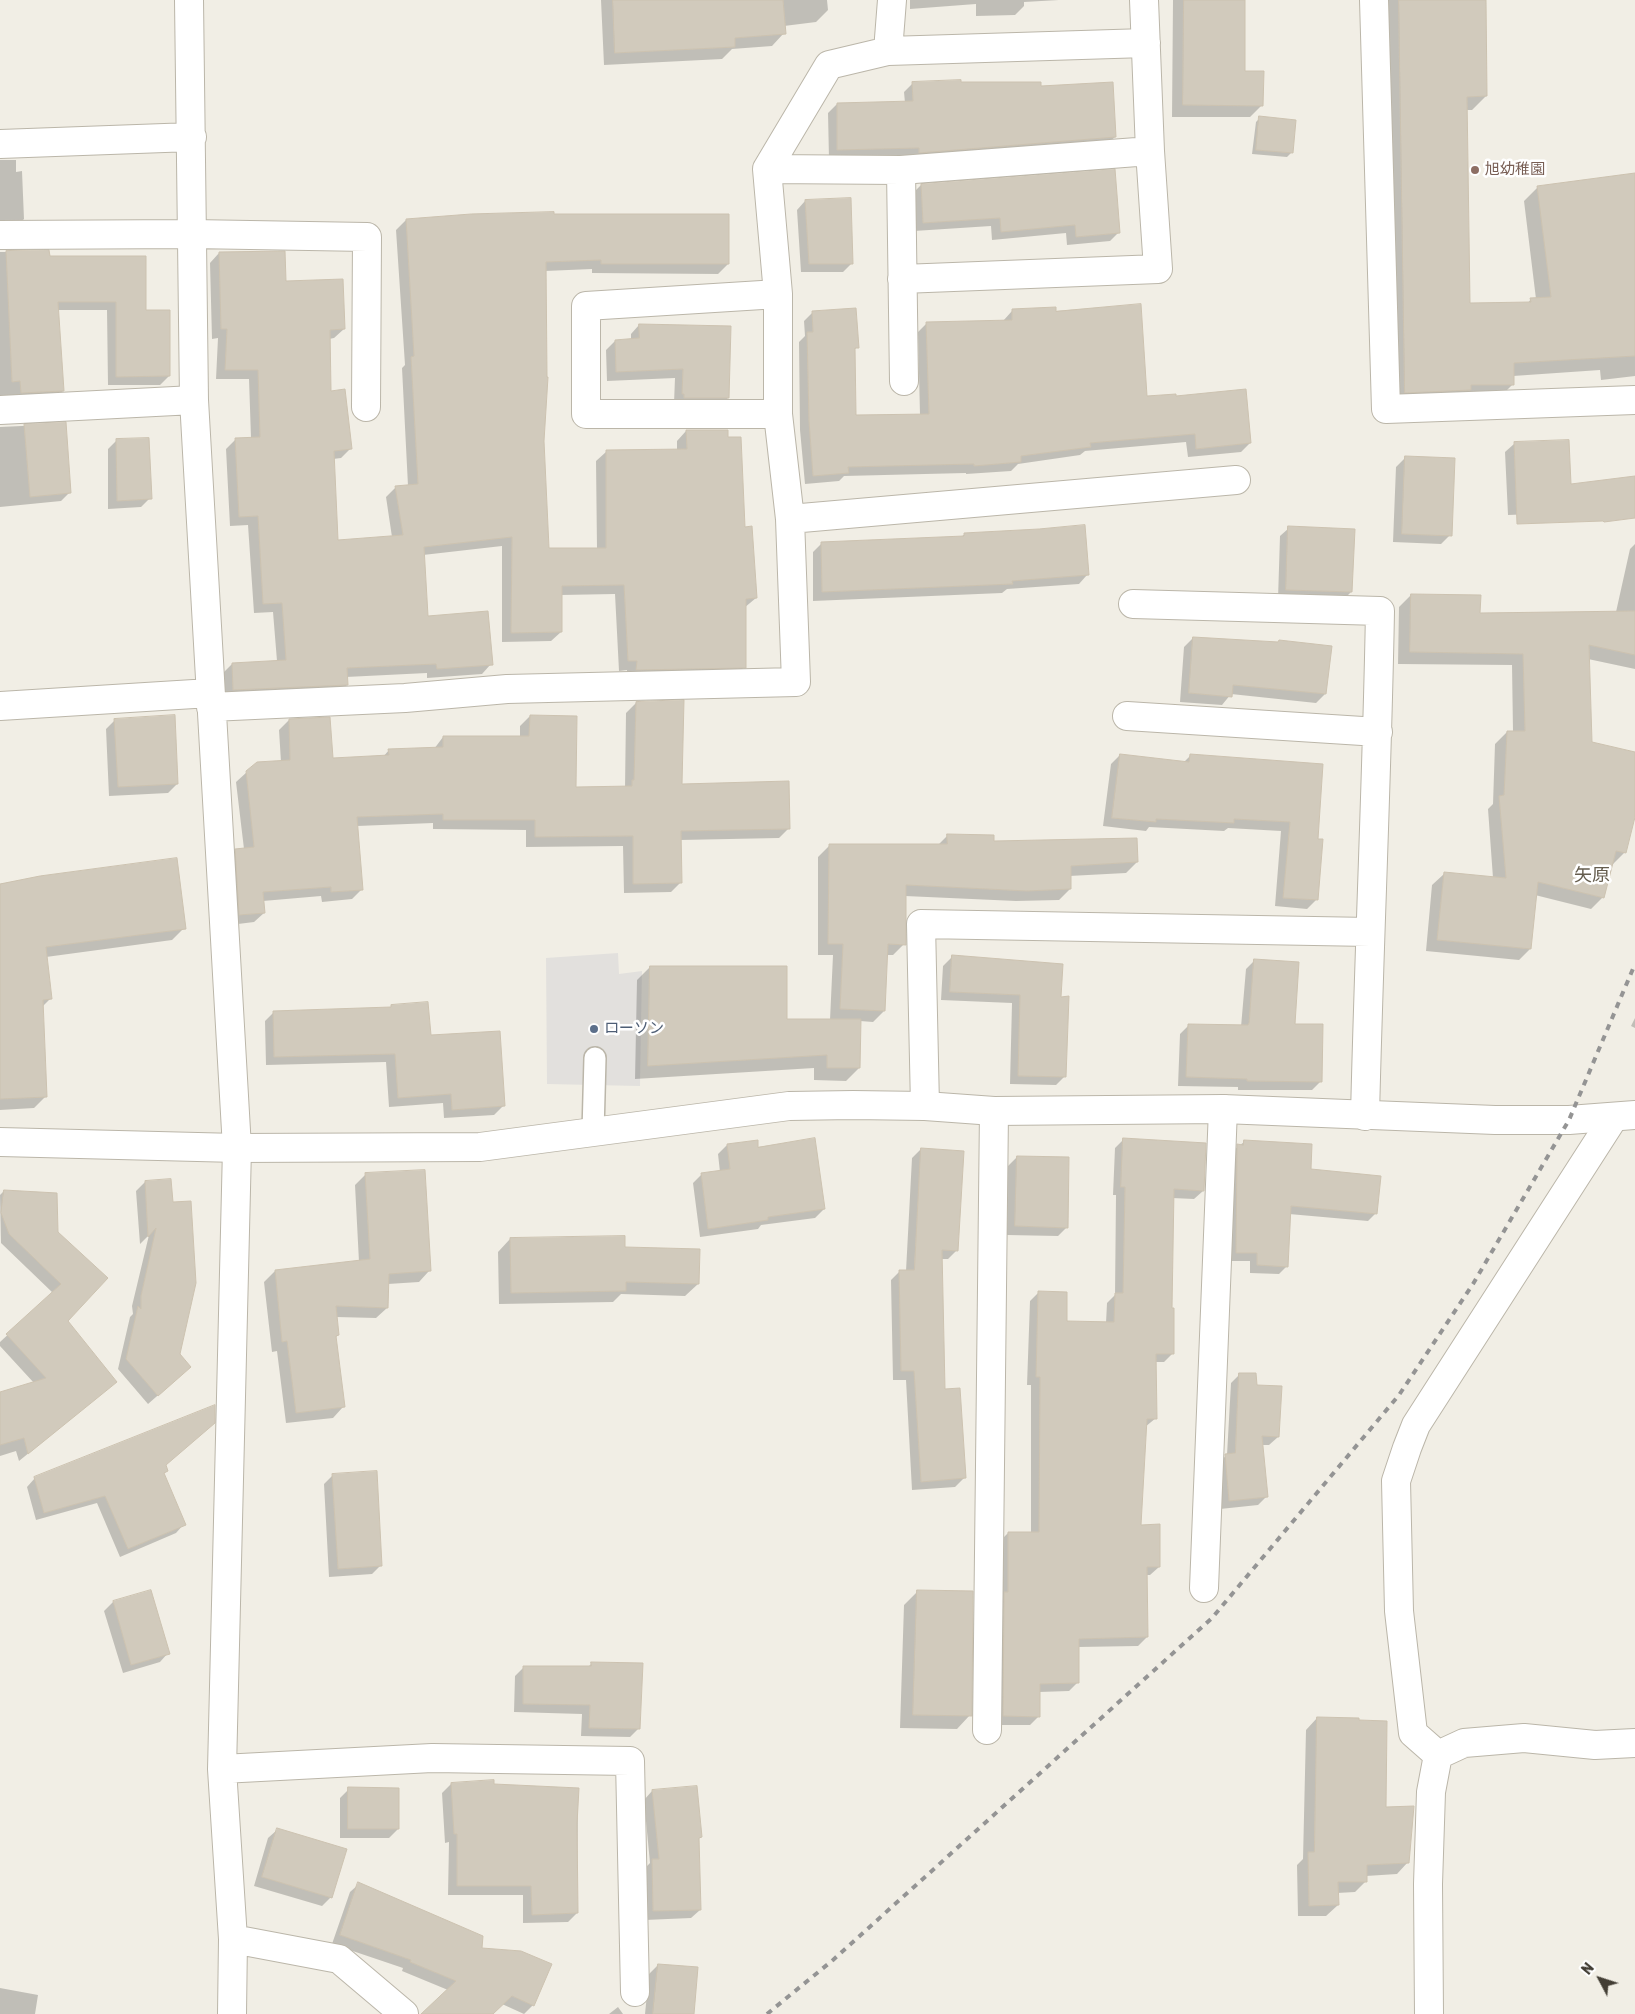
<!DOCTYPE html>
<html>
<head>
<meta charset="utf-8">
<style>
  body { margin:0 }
  #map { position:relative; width:1635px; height:2014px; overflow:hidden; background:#f1eee5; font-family:Rubik,sans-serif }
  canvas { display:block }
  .north { position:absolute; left:1575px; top:1954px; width:50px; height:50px; -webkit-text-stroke:4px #fff; paint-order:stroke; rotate:310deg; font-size:14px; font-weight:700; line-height:20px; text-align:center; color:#433e35 }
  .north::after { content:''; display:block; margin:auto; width:18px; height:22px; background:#433e35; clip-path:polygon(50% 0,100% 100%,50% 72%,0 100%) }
</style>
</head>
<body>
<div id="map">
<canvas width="1635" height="2014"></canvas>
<div class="north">N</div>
</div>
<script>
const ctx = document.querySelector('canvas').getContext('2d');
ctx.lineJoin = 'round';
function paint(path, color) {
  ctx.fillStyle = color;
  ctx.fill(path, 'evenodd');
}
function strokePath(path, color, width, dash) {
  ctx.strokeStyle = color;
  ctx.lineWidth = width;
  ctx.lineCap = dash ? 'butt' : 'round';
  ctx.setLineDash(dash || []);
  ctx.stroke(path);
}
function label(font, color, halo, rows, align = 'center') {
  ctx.font = font + ' Rubik,"Noto Sans JP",sans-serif';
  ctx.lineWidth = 5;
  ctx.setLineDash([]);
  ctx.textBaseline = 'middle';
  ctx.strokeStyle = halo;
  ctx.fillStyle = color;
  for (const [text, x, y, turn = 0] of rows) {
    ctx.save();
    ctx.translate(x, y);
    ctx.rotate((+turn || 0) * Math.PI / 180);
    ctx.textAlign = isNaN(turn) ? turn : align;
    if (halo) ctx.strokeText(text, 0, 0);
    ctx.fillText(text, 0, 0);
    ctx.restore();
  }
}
paint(new Path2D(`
  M618 953 619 974 642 971 640 1086 547 1084 546 958Z`), '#e2e0dd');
paint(new Path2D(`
  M601 0H827L828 10 816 22 784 26V33L772 46 732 49 722 59 604 65Z
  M910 0H1059L1024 2V6L1015 15 976 16V4L910 9Z
  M1173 0H1244L1243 72 1262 105 1250 117H1172Z
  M1385 0H1485L1486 96 1472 110H1466L1469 304H1527L1531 299H1536L1524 201 1538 187 1635 174V376L1601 380 1600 370 1513 376V384L1499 398 1391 406Z
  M913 83 1040 87 1115 137 1106 145 910 156 829 159 828 113 837 104 905 103 904 92Z
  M1260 118 1291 153 1287 157 1252 154 1256 122Z
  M0 160H16V172L22 171 24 219 16 227H0Z
  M921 185 1119 232 1110 241 1067 245 1066 233 992 240 991 226 914 231 912 194Z
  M805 201 852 263 843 272H801L797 210Z
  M471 216H552L728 264 718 274 592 273V269L545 271 543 441 548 549H597L596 461 606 452 677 451V441L686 431 744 528 756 598 744 608V667L735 677 627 679V670L619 671 615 594 561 595V632L551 641 502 642V546L423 555 427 617 491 664 482 674 427 678V673L346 677 347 685 337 694 224 699 222 674 232 664 277 661 273 612 254 613 248 525 230 526 226 449 236 439 251 438 249 379H216L218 338 212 339 210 263 219 253 284 282 344 329 334 338 329 339 330 393 350 449 341 458 333 459 337 541 392 537 386 497 396 487 408 486 402 368 405 365 396 230 406 220Z
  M0 252H48V257L145 312 169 376 160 385H108L107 310H57L63 391 54 399 0 402Z
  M1012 311 1055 312 1146 398 1250 443 1241 452 1188 457 1186 442 1085 451 1080 455 1018 464 1011 471 966 474V473L844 476 839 481 805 484 800 430 799 342 805 336 804 321 813 312 857 347 854 350 855 416 920 415 918 332 927 323 1003 321Z
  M639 325 728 398 719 407 674 403 675 378 607 381 606 350 615 341 631 340V334Z
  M65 424 70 492 61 501 0 507V427Z
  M117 440 150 498 141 507 108 509V449Z
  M1514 444 1570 493 1635 477V515L1561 513 1508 515 1505 452Z
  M1405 458 1450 535 1441 544 1393 542 1396 467Z
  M1289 528 1351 592 1342 601 1278 599 1280 536Z
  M1039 531 1087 575 1079 584 1007 589 1002 593 813 601V552L822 543 961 537 965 534Z
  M1635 544V669L1588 659 1591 743 1635 753V812L1625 852 1613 864H1611L1603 897 1591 909 1535 895 1530 949 1519 960 1426 951 1432 885 1444 874 1493 878 1488 809 1493 804 1495 744 1507 732H1513L1512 665 1398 664 1399 607 1411 595 1479 614 1616 612 1630 549Z
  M1193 638 1325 694 1316 703 1231 694 1222 705 1180 702 1184 647Z
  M636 703 680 785 789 828 779 838 680 840 681 882 671 892 624 893 623 846 526 847V830L433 829V823L357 826 362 889 352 899 322 902 321 896 263 901 264 913 254 922 230 925 226 860 236 850 244 849 236 782 247 772 281 762 279 730 289 720 332 760 383 757 389 750 434 749 443 737 520 738V726L530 716 574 788H625L626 713Z
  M115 720 177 784 168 793 109 796 106 729Z
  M1120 755 1183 763 1190 756 1322 766 1317 840 1316 900 1307 909 1275 906 1281 831 1228 828 1224 831 1149 827 1146 831 1103 826 1111 764Z
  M948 835 1137 862 1126 873 1069 876 1070 889 1059 900 1016 901 905 896 904 944 893 955H887L884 1011 873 1022 860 1021 859 1068 846 1081 814 1080V1068L635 1079 637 980 650 967 786 1020H830L833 955H818V857L829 846H937Z
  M40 877 184 928 172 940 46 957 50 999 42 1007 46 1096 34 1108 0 1110V884Z
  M952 957 1059 998 1065 1076 1056 1085 1010 1084 1012 1003 941 1000 943 966Z
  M1255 960 1293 1025 1321 1081 1312 1090H1238V1087L1178 1086 1180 1034 1189 1025 1241 1027 1246 969Z
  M392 1006 430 1037 503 1106 494 1115 444 1118 443 1103 389 1107 386 1062 266 1065 265 1021 274 1012 389 1009Z
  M1635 1018V1028L1631 1026Z
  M1124 1139 1203 1191 1194 1199 1172 1198 1171 1309 1173 1353 1164 1362H1155L1156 1418 1145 1427 1140 1526 1159 1567 1150 1575H1146L1147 1637 1138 1646 1078 1647V1682L1069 1691 1039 1692V1716L1030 1725H994L999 1542 1008 1533H1031V1385H1027L1030 1301 1039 1292 1066 1322 1106 1323 1107 1303 1115 1295 1116 1195H1113L1115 1148Z
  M1244 1142 1310 1170 1376 1213 1368 1221 1289 1214 1287 1266 1279 1274 1250 1273V1261H1229L1230 1153Z
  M727 1145 757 1148 824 1209 815 1218 761 1225 758 1229 700 1237 693 1183 702 1174 720 1172 718 1154Z
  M921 1149 957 1250 948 1259H941L944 1391 964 1478 955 1487 912 1490 906 1380H893L891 1280 900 1271H906L912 1158Z
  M1017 1157 1067 1227 1058 1236 1007 1235 1008 1166Z
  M366 1174 429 1271 419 1282 388 1284 387 1308 376 1318 336 1317 338 1335 335 1338 343 1407 333 1418 286 1423 277 1351 272 1352 264 1282 275 1271 359 1262 355 1185Z
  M170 1180 180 1376 148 1404 118 1369 130 1317 133 1314 132 1306 149 1235 140 1244 136 1191 145 1182Z
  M4 1191 57 1232 66 1321 116 1382 19 1461 16 1451 0 1456V1394L34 1383 0 1346V1342L53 1293 1 1243 0 1195Z
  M510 1239 698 1284 685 1296 621 1294 613 1302 499 1304 498 1252Z
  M1240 1374 1256 1386 1278 1437 1269 1445H1262L1267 1496 1258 1505 1220 1509 1217 1464 1227 1455 1231 1383Z
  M165 1465 167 1471 163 1474 184 1524 176 1533 120 1557 97 1503 36 1520 27 1487 35 1478Z
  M333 1475 381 1565 372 1574 329 1577 324 1484Z
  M917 1592 970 1715 957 1729 900 1728 904 1605Z
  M113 1602 168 1653 160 1662 123 1673 104 1611Z
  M592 1663 639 1728 630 1737 581 1736 582 1714 514 1712 515 1676 524 1667H588Z
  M1317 1718 1385 1808 1408 1862 1397 1874 1366 1876V1881L1355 1892 1337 1893 1338 1905 1326 1916H1298L1297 1865 1303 1859 1306 1730Z
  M451 1784 578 1789 577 1913 568 1922 523 1923V1895H448L449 1842 445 1843 442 1793Z
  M349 1789 398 1829 389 1838H340V1798Z
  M652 1791 700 1837 698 1840 700 1910 691 1918 645 1920 644 1869 650 1863 644 1800Z
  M277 1830 331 1897 322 1906 254 1886 268 1838Z
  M359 1884 481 1949 533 2005 524 2014 502 2004 492 2014H423L448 1990 402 1971 403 1968 332 1944 350 1892Z
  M658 1965 692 2014H645L649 1974Z
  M0 1988 38 1995 35 2014H0Z
  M618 2007 623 2014H609Z`), '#0003');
const building = new Path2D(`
  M613 0H783L786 34 735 38V47L615 53Z
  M1184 0H1245V71H1264L1263 106 1183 105Z
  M1399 0H1486L1487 96 1467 97 1470 303 1531 302 1530 298 1551 297 1537 186 1635 173V356L1514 363V385H1471V390L1405 393Z
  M961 80V82H1041V86L1113 82 1116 137 919 153V148L837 150V103L913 101 912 82Z
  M1259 116 1296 120 1293 153 1256 150Z
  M1115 169 1120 233 1076 237 1075 225 1001 232 1000 218 923 223 921 184Z
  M851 198 853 264H809L805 200Z
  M554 212V214H729V264H601V260L546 262 547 377H548L544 441 549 548H606V450L687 449 686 430H728V437H741L745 527 752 526 757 598 746 599V668L636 670 637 661H628L624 585 562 586V632L511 633 512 537 424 547 428 616 488 611 493 665 437 669 436 664 347 668 348 685 233 690 232 663 286 660 282 603 263 604 258 516 239 517 235 438 260 437 258 370H225L227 329H221L219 252 285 251 286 281 343 279 345 329 330 330 331 391 345 389 352 449 334 451 338 540 403 535 395 486 418 484 411 357 414 356 406 219 471 214Z
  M49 250 50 256H146V310H170V376L116 377V302H58L64 391 21 393 20 381 12 382 6 251Z
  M1141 304 1147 396 1176 394V396L1246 389 1251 443 1196 449 1195 434 1090 443 1091 447 1021 456V462L974 466V464L848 467 849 473 813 476 809 421 807 332H813L812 311 856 308 859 348H855L856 415 929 414 926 322 1012 320V309L1056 307V311Z
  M639 324 731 326 729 398H684V394H682L683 369 616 372 615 340 639 338Z
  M66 422 71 493 30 497 24 424Z
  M149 438 152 499 117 501 116 439Z
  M1569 440 1571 484 1635 476V518L1604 522 1603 521 1517 524 1514 442Z
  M1405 456 1455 458 1452 536 1402 534Z
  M1085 525 1089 575 1012 581 1013 584 822 592 821 542 964 536V533L1039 529Z
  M1288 526 1355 529 1352 592 1286 590Z
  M1411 594 1481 595 1480 613 1635 611V655L1589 645 1592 742 1635 752V817L1626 853 1616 851 1604 898 1538 882 1531 949 1437 940 1444 872 1506 878 1499 796 1504 795 1507 731H1525L1523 654 1410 652Z
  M1193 637 1278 642 1279 640 1332 646 1326 694 1233 685 1232 697 1189 693Z
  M684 700 682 784 789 781 790 829 681 831 682 883 633 884V836L535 837V820H443V814L357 817 363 890 331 892V887L263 892 265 913 239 915 235 849 254 847 246 771 257 762 290 760 289 719 330 717 333 758 389 755 388 749 443 747V736H529L530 715 577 716 576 787 632 786V780H634L636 702Z
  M175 715 178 784 118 787 114 719Z
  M1120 754 1189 762 1190 754 1323 764 1318 839H1323L1318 900 1283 898 1290 822 1234 819V823L1156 819V822L1112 818Z
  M947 834 994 835V841L1137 838 1138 862 1071 866V889L1027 891 906 885V945L888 944 885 1011 840 1009 843 944H828L829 844H947Z
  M177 858 186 929 46 947 52 999 43 1000 47 1097 0 1099V884L40 876Z
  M952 955 1063 964 1061 997 1069 996 1066 1077 1018 1076 1020 995 950 992Z
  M1254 959 1299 962 1295 1024H1323L1322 1082 1247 1081V1079L1186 1077 1188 1024 1248 1025 1249 1023Z
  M650 966H787V1019H861L860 1068H827V1055L648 1066Z
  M428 1002 431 1035 500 1031 505 1106 452 1110 451 1094 398 1098 395 1054 274 1057 273 1011 391 1007V1005Z
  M815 1138 825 1209 768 1217V1220L708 1229 701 1173 730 1169 727 1144 758 1140V1147Z
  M1123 1138 1206 1143 1204 1191 1174 1189 1172 1308H1174V1354H1156L1157 1419H1147L1141 1525 1160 1524V1567H1147L1148 1637 1079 1639V1683L1040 1684V1717L1003 1716 1004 1592H1008V1532H1039L1040 1377H1036L1038 1291 1067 1292V1321L1114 1322 1115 1293H1123L1125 1187H1121Z
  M1244 1140 1312 1144 1311 1169 1381 1176 1377 1214 1291 1206 1288 1267 1257 1265V1253H1236L1237 1144 1243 1145Z
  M921 1148 964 1151 958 1251 942 1250 945 1389 960 1388 966 1478 921 1482 914 1371H901L899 1270H914Z
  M1017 1156 1069 1157 1068 1228 1015 1226Z
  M425 1170 431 1271 389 1274 388 1308 336 1306 339 1335 336 1336 345 1407 296 1413 287 1341 282 1342 275 1270 370 1259 365 1173Z
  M171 1179 173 1202 191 1201 196 1283 180 1354 191 1367 158 1396 126 1359 138 1306 141 1309V1296L156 1228 148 1237 145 1181Z
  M4 1190 57 1193 58 1232 108 1278 68 1321 117 1382 28 1454 24 1438 0 1445V1392L46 1378 6 1334 61 1284 9 1234 1 1213Z
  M625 1236V1247L700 1249 699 1284 626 1282V1291L511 1293 510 1238Z
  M1239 1373H1256L1257 1385 1282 1386 1279 1437 1262 1436 1268 1497 1229 1501 1225 1454 1235 1453Z
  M215 1405V1423L166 1465 168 1471 164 1473 186 1525 128 1549 105 1496 44 1513 34 1477Z
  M377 1471 382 1566 338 1569 332 1474Z
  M151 1590 170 1654 131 1665 113 1601Z
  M917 1590 973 1591 972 1716 913 1715Z
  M591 1662 643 1663 640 1729 589 1728 590 1705 523 1704V1666H591Z
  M1317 1717 1359 1718V1720L1387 1721 1386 1807 1414 1806 1409 1863 1367 1865V1882H1338L1339 1905 1309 1906 1308 1852H1314Z
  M494 1780V1784L579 1788 577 1824 578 1913 532 1915 531 1886H457V1834H454L451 1783Z
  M697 1786 702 1837 699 1838 701 1910 653 1911 652 1859H659L652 1790Z
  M348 1787 399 1788V1829H348Z
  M277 1828 347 1849 332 1898 262 1877Z
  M358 1882 483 1936 482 1948 521 1951 552 1964 534 2006 512 1996 493 2014H421L456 1981 410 1962 411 1960 340 1935Z
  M658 1964 698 1967 694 2014H653Z`);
paint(building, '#d1cabc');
strokePath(building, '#ccc2b0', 1);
const service = new Path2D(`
  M593 1132 595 1058`);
const minor = new Path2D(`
  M189 0 194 400 237 1148 222 1769 233 1939 232 2014
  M1374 0 1386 409 1635 400
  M888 51 1146 43
  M0 144 192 137
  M767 169 901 170 1150 151 1144 0
  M901 170 904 381
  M0 235 192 234 367 237 366 407
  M902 279 1158 269 1150 151
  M778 294 586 306V414H778
  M0 410 194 400
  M790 519 1236 480
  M1133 604 1380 611C1377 779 1369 947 1365 1116
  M0 706 210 693
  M211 707 405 698 507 689 796 682 790 519 778 414V294L767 169 829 65 888 51 892 0
  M1127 716 1378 732
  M925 1106 921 924 1370 932
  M1614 1117 1416 1425 1407 1448 1396 1481 1399 1611 1413 1733 1438 1755 1464 1743 1524 1738 1595 1745 1635 1743
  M1204 1588 1223 1109
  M987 1730 994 1111
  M222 1769 432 1758 630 1761 635 1992
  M233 1939 339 1959 404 2014
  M1429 2014 1428 1884 1431 1792 1438 1755`);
const tertiary = new Path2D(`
  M0 1142 237 1148 480 1147 789 1106 853 1105 925 1106 994 1111 1223 1109 1495 1120H1569L1635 1115`);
strokePath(service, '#bbb6a9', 24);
strokePath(minor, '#bbb6a9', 30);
strokePath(tertiary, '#bbb6a9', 30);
strokePath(service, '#fff', 21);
strokePath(minor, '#fff', 28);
strokePath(tertiary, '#fff', 28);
strokePath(new Path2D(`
  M767 2014 833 1960 1212 1618 1399 1395 1473 1284 1569 1120 1635 964`), '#949494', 4, [6, 6]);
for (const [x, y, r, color] of [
  [1475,170,5,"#8d6e63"],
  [594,1029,5,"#5c6f8a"]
]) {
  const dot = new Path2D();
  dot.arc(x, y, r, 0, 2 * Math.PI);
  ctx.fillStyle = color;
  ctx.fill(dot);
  strokePath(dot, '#fff', 2);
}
label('15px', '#785e54', '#fff', [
  ["旭幼稚園",1485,170]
], 'left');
label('15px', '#4e5e75', '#fff', [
  ["ローソン",604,1029]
], 'left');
label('18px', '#655d4e', '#fff', [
  ["矢原",1592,876]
]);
</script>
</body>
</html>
